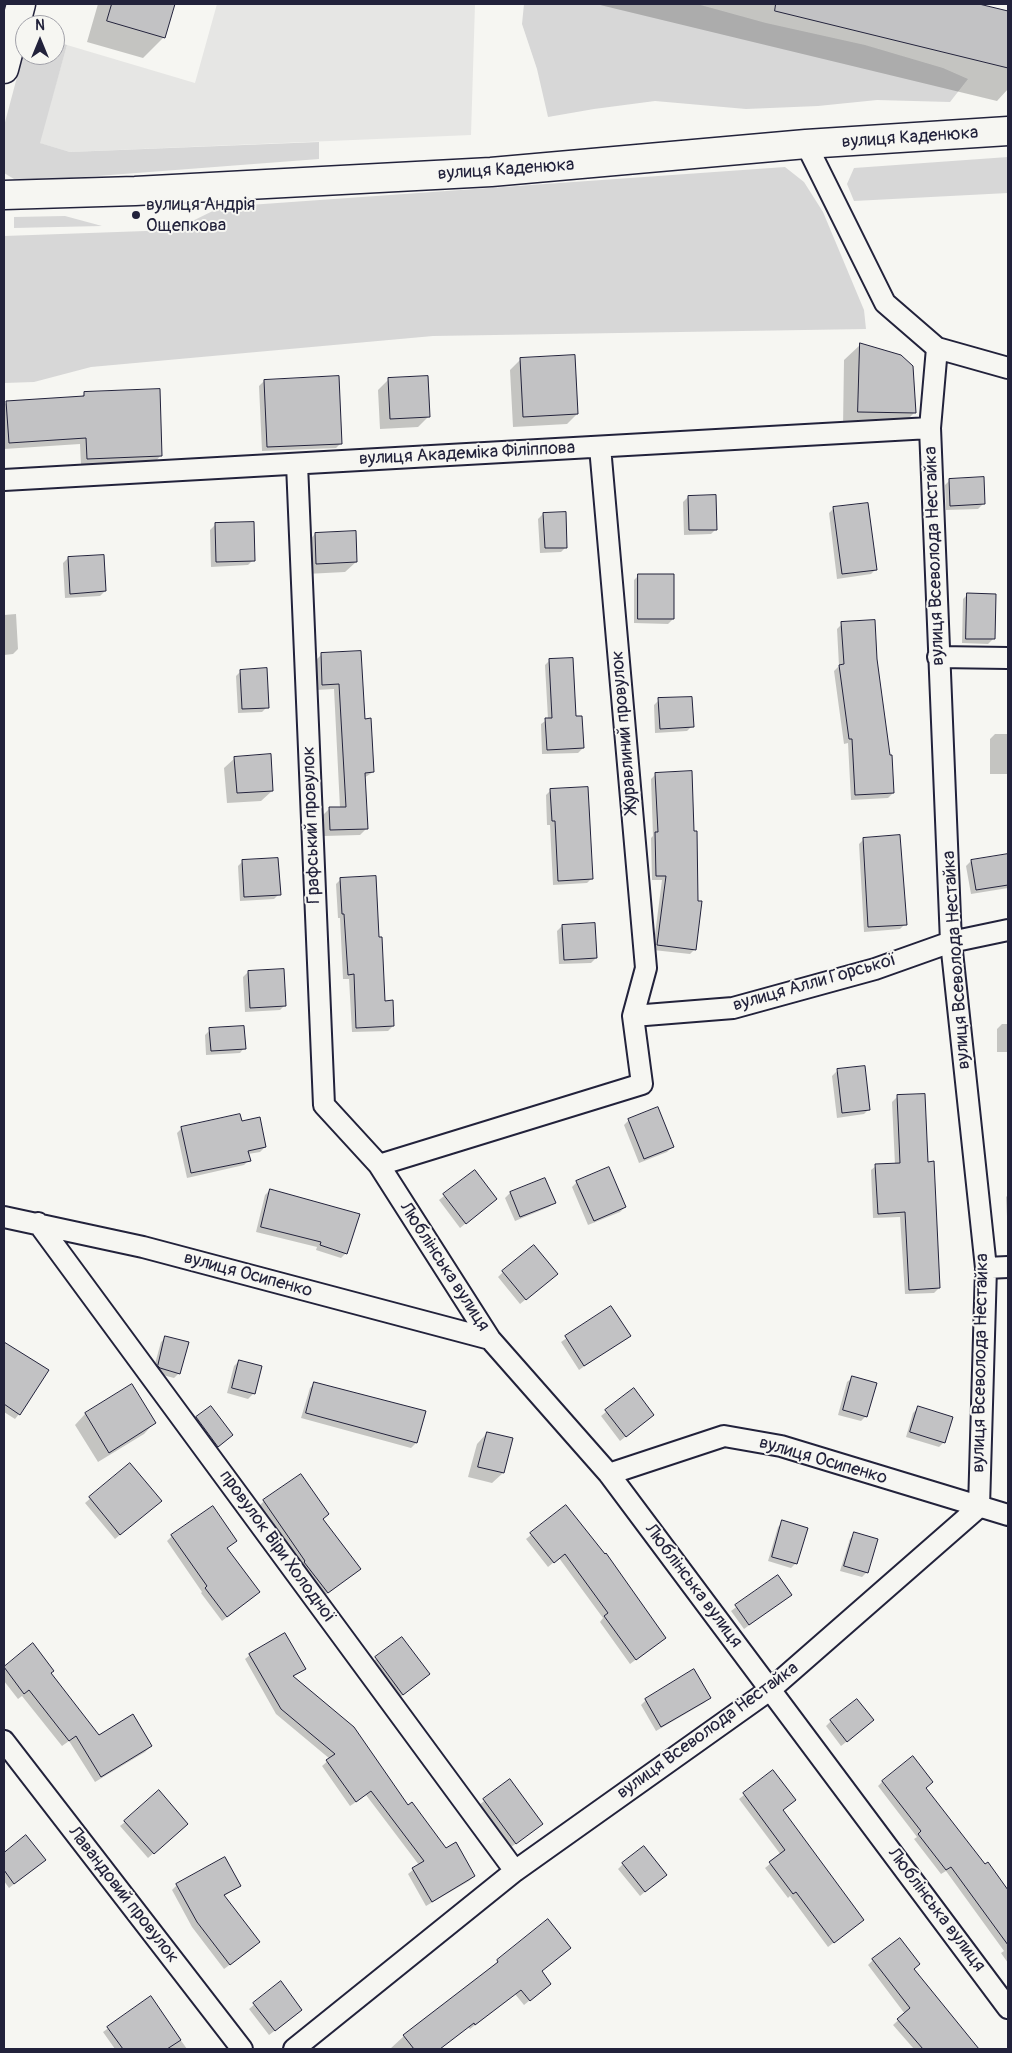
<!DOCTYPE html>
<html>
<head>
<meta charset="utf-8">
<style>
  body { margin:0 }
  #map { position:relative; width:1012px; height:2053px; overflow:hidden; background:#f6f6f2; font-family:Pangolin,sans-serif }
  canvas { display:block }
  .frame { position:absolute; inset:0; border:5px solid #22223b; pointer-events:none }
  .north { position:absolute; left:15px; top:15px; width:50px; height:50px; box-sizing:border-box; background:#f6f6f2; border:1px solid #a1a1a9; border-radius:50%; rotate:0deg; font-size:14px; font-weight:700; line-height:20px; text-align:center; color:#22223b }
  .north::after { content:''; display:block; margin:auto; width:18px; height:22px; background:#22223b; clip-path:polygon(50% 0,100% 100%,50% 72%,0 100%) }
</style>
</head>
<body>
<div id="map">
<canvas width="1012" height="2053"></canvas>
<div class="frame"></div>
<div class="north">N</div>
</div>
<script>
const ctx = document.querySelector('canvas').getContext('2d');
ctx.lineJoin = 'round';
function paint(path, color) {
  ctx.fillStyle = color;
  ctx.fill(path, 'evenodd');
}
function strokePath(path, color, width, dash) {
  ctx.strokeStyle = color;
  ctx.lineWidth = width;
  ctx.lineCap = dash ? 'butt' : 'round';
  ctx.setLineDash(dash || []);
  ctx.stroke(path);
}
function label(font, color, halo, rows, align = 'center') {
  ctx.font = font + ' Pangolin,sans-serif';
  ctx.lineWidth = 4;
  ctx.setLineDash([]);
  ctx.textBaseline = 'middle';
  ctx.strokeStyle = halo;
  ctx.fillStyle = color;
  for (const [text, x, y, turn = 0] of rows) {
    ctx.save();
    ctx.translate(x, y);
    ctx.rotate((+turn || 0) * Math.PI / 180);
    ctx.textAlign = isNaN(turn) ? turn : align;
    if (halo) ctx.strokeText(text, 0, 0);
    ctx.fillText(text, 0, 0);
    ctx.restore();
  }
}
paint(new Path2D(`
  M217 4H475L471 135 70 152 39 143 67 45 195 83Z`), '#e6e6e4');
paint(new Path2D(`
  M524 4H697L766 23 865 45 943 68 968 79 950 102 877 100 818 106 746 109 655 101 594 109 548 117 537 69 522 24Z
  M55 41 67 45 40 143 70 152 319 142V159L45 180 14 179 4 173V126L25 47V55H55Z
  M1008 157V193L854 201 847 184 854 168Z
  M785 167 804 182 823 212 864 310 866 329 433 336 91 367 34 382 4 383V236L174 230 221 207Z
  M65 216 102 226 14 228V217Z`), '#d7d7d7');
paint(new Path2D(`
  M98 4H174L164 37 143 58 87 42Z
  M596 4H974L1008 12V89L997 101Z
  M860 345 914 413 899 428 843 427 844 360Z
  M521 359 577 414 567 424 513 427 510 370Z
  M388 380 429 416 418 427 380 429 378 390Z
  M264 381 341 443 336 448 262 451 259 386Z
  M85 393 161 455 155 462 81 465 80 444 4 449V405L7 402 80 398Z
  M950 480 983 504 978 509 946 510 945 485Z
  M688 497 716 529 711 534 684 535 683 502Z
  M834 508 876 569 871 574 837 579 829 513Z
  M543 514 566 547 561 552 540 553 538 519Z
  M215 525 253 560 248 565 211 567 210 530Z
  M315 534 356 562 345 572 306 574 305 545Z
  M68 558 105 591 100 596 65 598 63 563Z
  M639 575 673 619 668 624 634 623V580Z
  M968 594 993 639 988 644 962 643 963 599Z
  M16 614 18 649 13 654 4 655V615Z
  M842 624 876 660 893 793 888 798 851 800 848 743 844 744 834 671 839 666 837 629Z
  M321 655 364 720 373 772 364 778 367 828 360 835 324 836 323 815 329 809 340 808 334 689 316 690 315 661Z
  M550 660 575 718 583 748 578 753 542 754 541 724 548 719 545 665Z
  M241 671 267 707 262 712 238 713 236 676Z
  M659 700 692 726 687 731 655 733 654 705Z
  M995 734H1008V774H990V739Z
  M235 758 272 791 261 801 227 803 224 768Z
  M656 774 695 949 690 954 653 950 662 880H652L651 838 653 836 651 779Z
  M551 790 592 878 587 883 553 885 550 825H547L546 795Z
  M864 839 905 924 900 929 864 932 859 844Z
  M1008 856V888L971 894 966 866 971 861Z
  M243 861 279 894 274 899 240 901 238 866Z
  M341 879 378 938 384 1002 393 1026 388 1031 352 1032 349 979H343L340 918H338L336 884Z
  M562 926 596 958 591 963 559 964 557 931Z
  M248 972 285 1005 280 1010 245 1012 243 977Z
  M1002 1024H1008V1052H997V1029Z
  M210 1030 244 1048 240 1053 206 1055 205 1035Z
  M837 1071 869 1109 864 1114 837 1118 832 1076Z
  M897 1097 927 1163 939 1288 934 1293 905 1294 900 1217 873 1218 871 1170 876 1166 895 1165 892 1102Z
  M629 1120 672 1147 667 1152 639 1163 624 1125Z
  M241 1122 265 1147 260 1152 248 1154 249 1160 244 1165 187 1178 177 1133 182 1128Z
  M474 1172 496 1199 460 1228 439 1200Z
  M545 1179 554 1202 549 1207 515 1221 505 1198 510 1193Z
  M577 1182 625 1207 620 1212 588 1225 572 1187Z
  M270 1190 346 1253 341 1258 316 1250 317 1247 256 1232 265 1195Z
  M1008 1195V1236L1006 1197Z
  M503 1272 551 1279 520 1304 498 1277Z
  M611 1308 629 1335 579 1370 561 1342Z
  M166 1337 179 1373 174 1378 155 1373 153 1371 161 1342Z
  M5 1352 19 1414 15 1419 4 1412Z
  M239 1361 261 1367 253 1394 248 1399 227 1393 234 1366Z
  M852 1378 866 1416 861 1421 838 1415 847 1382Z
  M315 1383 424 1412 416 1443 411 1448 301 1418 310 1388Z
  M131 1386 154 1423 144 1434 98 1462 75 1425 85 1414Z
  M633 1390 648 1419 620 1441 601 1416Z
  M211 1408 227 1439 212 1451 192 1423Z
  M918 1408 944 1442 939 1447 906 1437 913 1413Z
  M487 1433 511 1439 503 1473 492 1483 468 1477 477 1444Z
  M130 1464 156 1505 115 1539 85 1503Z
  M264 1501 322 1520 354 1573 323 1597 259 1506Z
  M566 1507 665 1638 630 1664 600 1622 603 1618 559 1558 548 1567 526 1539Z
  M783 1522 796 1563 791 1568 768 1561 778 1527Z
  M855 1534 867 1572 862 1577 840 1571 850 1539Z
  M172 1536 236 1541 226 1549 259 1592 222 1621 201 1593 202 1592 167 1541Z
  M777 1576 785 1599 744 1629 731 1611Z
  M402 1639 429 1674 398 1699 371 1663Z
  M33 1645 50 1673 99 1736 151 1746 145 1752 95 1782 69 1741 62 1746 22 1696 18 1699 4 1681V1667Z
  M250 1655 304 1668 292 1677 446 1849 474 1876 469 1881 426 1906 408 1874 419 1865 366 1795 350 1806 322 1766 330 1759 276 1714 245 1659Z
  M709 1698 704 1703 656 1731 641 1705 646 1700Z
  M831 1721 868 1725 841 1746 826 1726Z
  M773 1772 782 1811 858 1924 828 1947 790 1896 788 1898 765 1868 781 1855 739 1799Z
  M510 1781 537 1828 510 1848 479 1805Z
  M883 1781 925 1788 985 1866 987 1864 1008 1892V1963L1001 1953 1004 1951 946 1871 941 1874 914 1839 917 1837 878 1786Z
  M125 1822 182 1828 148 1858 120 1826Z
  M26 1837 39 1865 9 1888 4 1881V1854Z
  M623 1864 665 1875 640 1896 618 1869Z
  M177 1885 239 1886 223 1897 254 1947 224 1969 192 1927 172 1890Z
  M873 1960 913 1970 977 2049H914L893 2025 905 2014 868 1965Z
  M498 1961 540 1972 545 1988 524 2005 515 1994 470 2029 468 2027 439 2049H390L404 2036 494 1967Z
  M280 1983 296 2015 269 2035 249 2009Z
  M151 1998 187 2049H115L103 2032Z`), '#0003');
const building = new Path2D(`
  M112 4H175L165 38 107 21Z
  M776 4H979L1008 11V68L775 11Z
  M860 343 901 355 913 366 916 413 858 412Z
  M575 355 578 414 523 417 520 358Z
  M339 376 342 444 267 447 264 380Z
  M428 376 430 417 390 419 388 378Z
  M160 389 162 456 87 459 86 438 9 443 6 401 84 396V392Z
  M984 477 985 504 950 506 949 479Z
  M716 495 717 530H689L688 496Z
  M868 503 877 570 842 574 833 507Z
  M566 512 567 548H545L543 513Z
  M254 522 255 561 216 562 215 523Z
  M356 531 357 562 316 564 315 533Z
  M104 555 106 591 70 594 68 557Z
  M638 574H674V619H638Z
  M967 593 996 594 995 639H966Z
  M875 620 877 659 890 755H892L894 793 855 795 852 739H849L839 665 844 664 841 622Z
  M361 651 365 719 371 718 374 772 365 773 368 829 330 830 329 807H346L339 684 322 685 321 653Z
  M573 658 576 716H582L584 748 547 750 545 718H552L549 659Z
  M267 668 269 708 242 709 240 670Z
  M692 697 694 727 660 729 658 698Z
  M271 754 273 791 237 793 234 757Z
  M692 771 694 831H697L698 901H702L696 950 657 945 666 876H656L655 832H658L655 773Z
  M588 787 593 879 558 881 555 821H552L550 789Z
  M900 835 907 925 868 927 863 838Z
  M1008 854V885L976 890 971 860Z
  M278 858 281 895 244 897 242 860Z
  M376 876 379 937H382L385 1001 393 1000 394 1026 356 1028 354 974 348 975 344 914H342L340 878Z
  M595 923 597 958 564 960 562 925Z
  M284 969 286 1006 250 1008 248 971Z
  M244 1026 246 1049 211 1051 209 1028Z
  M865 1066 870 1110 842 1113 837 1069Z
  M925 1094 928 1162 934 1161 940 1288 909 1290 905 1212 878 1214 875 1164 900 1163 897 1095Z
  M658 1107 674 1147 644 1159 628 1119Z
  M240 1114 242 1121 260 1117 266 1147 248 1151 251 1161 191 1173 181 1127Z
  M609 1167 626 1207 594 1221 576 1181Z
  M475 1170 497 1199 466 1224 443 1194Z
  M545 1178 556 1203 520 1217 510 1192Z
  M270 1189 360 1214 347 1254 320 1245 321 1242 261 1227Z
  M534 1245 558 1274 526 1300 502 1271Z
  M611 1306 631 1336 584 1366 565 1336Z
  M165 1336 189 1342 180 1374 160 1368 158 1366Z
  M4 1342 49 1370 20 1415 4 1404Z
  M239 1360 262 1366 255 1394 232 1388Z
  M852 1376 877 1383 867 1417 843 1410Z
  M314 1382 426 1411 417 1443 306 1413Z
  M132 1384 156 1423 109 1453 85 1413Z
  M634 1388 654 1415 626 1437 605 1410Z
  M211 1406 233 1435 218 1447 196 1417Z
  M918 1406 953 1417 945 1443 910 1432Z
  M487 1432 513 1438 504 1473 478 1467Z
  M130 1463 162 1501 120 1535 89 1497Z
  M301 1474 329 1514 323 1519 361 1569 328 1593 304 1562 305 1561 263 1500Z
  M566 1505 605 1554 606 1553 666 1638 636 1660 604 1616 608 1613 565 1554 554 1563 530 1533Z
  M213 1506 237 1541 227 1548 260 1592 227 1617 205 1588 207 1586 171 1535Z
  M782 1520 808 1528 797 1564 772 1557Z
  M854 1532 878 1539 868 1573 844 1566Z
  M778 1575 792 1595 749 1625 735 1605Z
  M285 1633 306 1669 293 1676 354 1727 408 1805 412 1802 446 1848 456 1842 475 1876 432 1902 412 1868 424 1861 371 1791 356 1802 326 1760 335 1754 281 1709 249 1654Z
  M402 1637 430 1674 403 1695 375 1657Z
  M33 1643 54 1671 51 1673 99 1735 133 1714 152 1746 101 1777 76 1736 69 1741 29 1690 24 1694 4 1667Z
  M694 1669 711 1698 661 1727 645 1699Z
  M857 1699 874 1720 847 1742 830 1720Z
  M913 1756 933 1782 926 1788 985 1864 988 1862 1008 1890V1945L951 1867 946 1870 918 1834 921 1831 882 1781Z
  M773 1770 796 1800 783 1810 864 1920 834 1943 796 1892 793 1894 769 1862 785 1850 743 1793Z
  M510 1779 543 1824 516 1844 483 1799Z
  M159 1790 188 1824 154 1854 124 1821Z
  M26 1835 46 1860 14 1884 4 1870V1853Z
  M644 1846 667 1875 645 1892 622 1863Z
  M225 1857 241 1886 224 1895 260 1942 230 1965 197 1922 176 1884Z
  M548 1919 571 1948 542 1971 551 1984 530 2001 521 1990 475 2025 474 2023 440 2049H414L403 2035 498 1962 497 1960Z
  M900 1938 920 1964 914 1969 979 2049H923L897 2019 910 2008 872 1959Z
  M281 1981 302 2010 275 2031 253 2003Z
  M151 1996 181 2040 167 2049H123L107 2027Z`);
paint(building, '#c2c2c4');
strokePath(building, '#22223b', 1);
const street = new Path2D(`
  M806 144 885 303 937 348 1008 368
  M600 447 646 968 633 1016
  M297 464 324 1105 379 1165 490 1339 609 1474 1008 2008
  M4 480 930 428
  M938 657 1008 658
  M379 1165 642 1084 633 1016 733 1008 875 969 951 942 1008 930
  M4 1217 143 1247 490 1339
  M38 1223 515 1871
  M986 1268 1008 1267
  M609 1474 724 1436 781 1446 1008 1515
  M4 1741 242 2049
  M294 2049 515 1871 771 1689 979 1507 986 1268 951 942 930 428 937 348`);
const secondary = new Path2D(`
  M4 69 21 4
  M4 195 135 191 491 172 806 144 1008 131`);
strokePath(street, '#22223b', 24);
strokePath(secondary, '#22223b', 31);
strokePath(street, '#f6f6f2', 20);
strokePath(secondary, '#f6f6f2', 28);
for (const [x, y, r, color] of [
  [136,215,5,"#22223b"]
]) {
  const dot = new Path2D();
  dot.arc(x, y, r, 0, 2 * Math.PI);
  ctx.fillStyle = color;
  ctx.fill(dot);
  strokePath(dot, '#f6f6f2', 2);
}
label('18px', '#22223b', '#f6f6f2', [
  ["вулиця Каденюка",910,138,-4],
  ["вулиця Каденюка",506,170,-4],
  ["вулиця Академіка Філіппова",467,454,-3],
  ["вулиця Всеволода Нестайка",935,556,-92],
  ["Журавлиний провулок",625,732,-95],
  ["Графський провулок",312,825,-92],
  ["вулиця Всеволода Нестайка",957,960,-94],
  ["вулиця Алли Горської",815,983,-16],
  ["Люблінська вулиця",444,1267,57],
  ["вулиця Осипенко",248,1275,15],
  ["вулиця Всеволода Нестайка",981,1363,-89],
  ["вулиця Осипенко",823,1461,16],
  ["провулок Віри Холодної",277,1547,54],
  ["Люблінська вулиця",693,1586,53],
  ["вулиця Всеволода Нестайка",708,1731,-36],
  ["Лавандовий провулок",123,1895,52],
  ["Люблінська вулиця",936,1910,53]
]);
label('18px', '#22223b', '#f6f6f2', [
  ["вулиця Андрія",146,205],
  ["Ощепкова",146,226]
], 'left');
</script>
</body>
</html>
